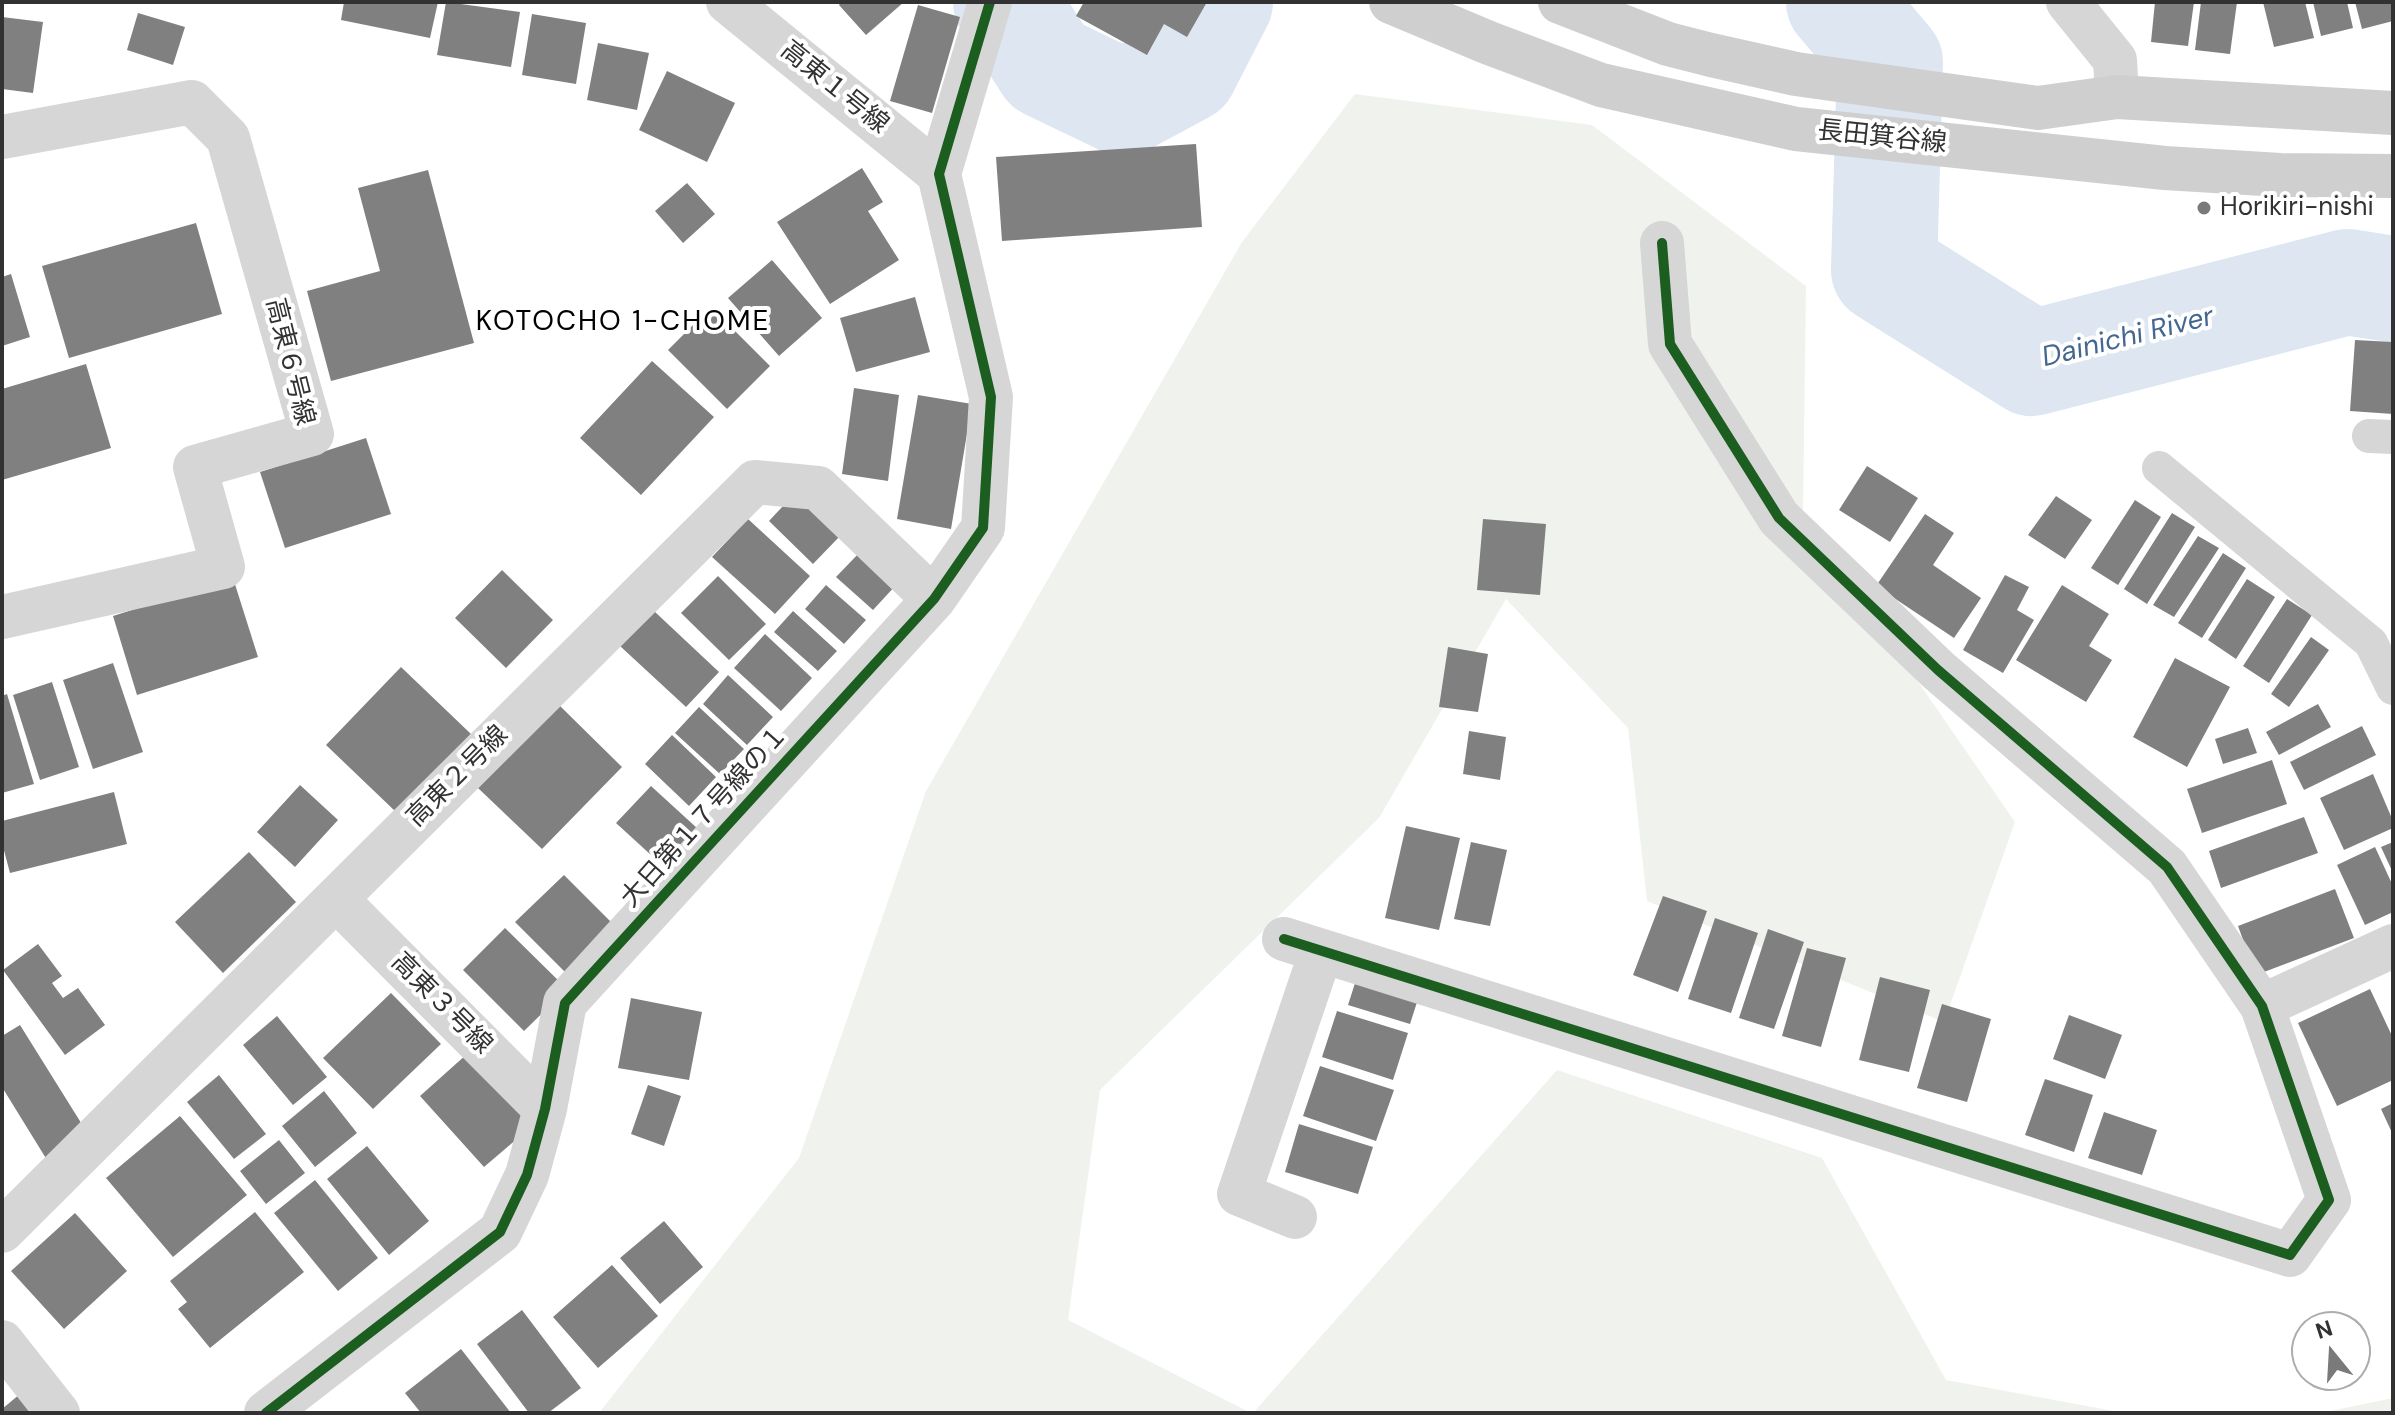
<!DOCTYPE html>
<html>
<head>
<meta charset="utf-8">
<style>
  body { margin:0 }
  #map { position:relative; width:2395px; height:1415px; overflow:hidden; background:#fff; font-family:"DM Sans",sans-serif }
  canvas { display:block }
  .frame { position:absolute; inset:0; border:4px solid #323232; pointer-events:none }
  .north { position:absolute; left:2291px; top:1311px; width:80px; height:80px; box-sizing:border-box; background:#fff; border:2px solid #adadad; border-radius:50%; rotate:342deg; font-size:22px; font-weight:700; line-height:32px; text-align:center; color:#323232 }
  .north::after { content:''; display:block; margin:auto; width:28px; height:36px; background:#7a7a7a; clip-path:polygon(50% 0,100% 100%,50% 72%,0 100%) }
</style>
</head>
<body>
<div id="map">
<canvas width="2395" height="1415"></canvas>
<div class="frame"></div>
<div class="north">N</div>
</div>
<script>
const ctx = document.querySelector('canvas').getContext('2d');
ctx.lineJoin = 'round';
function paint(path, color) {
  ctx.fillStyle = color;
  ctx.fill(path, 'evenodd');
}
function strokePath(path, color, width, dash) {
  ctx.strokeStyle = color;
  ctx.lineWidth = width;
  ctx.lineCap = dash ? 'butt' : 'round';
  ctx.setLineDash(dash || []);
  ctx.stroke(path);
}
function label(font, color, halo, rows, align = 'center') {
  ctx.font = font + ' "DM Sans","Noto Sans JP",sans-serif';
  ctx.lineWidth = 8;
  ctx.setLineDash([]);
  ctx.textBaseline = 'middle';
  ctx.strokeStyle = halo;
  ctx.fillStyle = color;
  for (const [text, x, y, turn = 0] of rows) {
    ctx.save();
    ctx.translate(x, y);
    ctx.rotate((+turn || 0) * Math.PI / 180);
    ctx.textAlign = isNaN(turn) ? turn : align;
    if (halo) ctx.strokeText(text, 0, 0);
    ctx.fillText(text, 0, 0);
    ctx.restore();
  }
}
paint(new Path2D(`
  M1355 94 1592 125 1806 286 1803 515 2015 822 1944 1022 1647 901 1628 728 1506 599 1379 818 1100 1090 1068 1320 1251 1413H599L799 1158 926 791 1242 242Z
  M1557 1070 1822 1158 1946 1380 2125 1413H1253Z
  M2393 1398V1413H2321Z`), '#f0f3ed');
strokePath(new Path2D(`
  M1006 2 1047 66 1124 103 1185 70 1220 2
  M1839 2 1890 62 1884 270 2032 363 2347 282 2393 289`), '#dde6f1', 106);
paint(new Path2D(`
  M344 2H438L430 38 341 20Z
  M446 2 520 12 511 67 437 55Z
  M841 2H904L866 35 839 5Z
  M1084 2H1207L1187 37 1164 24 1147 55 1076 16Z
  M2155 2H2194L2188 46 2151 42Z
  M2201 2H2237L2230 54 2195 50Z
  M2263 2H2305L2314 38 2274 47Z
  M2313 2H2347L2353 28 2321 36Z
  M2355 2H2393V21L2362 29Z
  M918 5 960 17 932 113 890 101Z
  M138 13 185 27 173 65 127 50Z
  M532 14 586 23 576 84 522 75Z
  M2 17 43 22 33 93 2 89Z
  M598 43 649 53 637 110 587 100Z
  M667 71 735 103 707 162 639 130Z
  M1196 144 1202 227 1002 241 996 157Z
  M862 168 883 202 868 211 899 260 830 304 777 222Z
  M428 170 474 343 331 381 307 291 380 271 358 188Z
  M687 183 715 214 683 243 655 211Z
  M196 223 222 314 69 358 42 266Z
  M772 260 822 318 779 356 728 298Z
  M11 274 30 337 2 346V277Z
  M915 297 930 352 856 372 840 318Z
  M711 307 770 366 727 409 668 350Z
  M2355 340 2393 342V414L2350 411Z
  M652 361 714 417 641 495 580 438Z
  M86 364 111 448 2 480V389Z
  M854 388 899 395 888 481 842 474Z
  M918 395 972 404 951 529 897 519Z
  M366 438 391 514 285 548 260 472Z
  M1867 466 1918 498 1890 542 1839 510Z
  M796 492 841 535 813 564 769 521Z
  M2056 496 2092 520 2065 559 2028 535Z
  M2135 500 2161 517 2118 585 2091 568Z
  M2172 513 2195 527 2147 604 2124 589Z
  M1925 514 1954 533 1933 565 1981 598 1954 638 1876 586Z
  M748 519 810 576 775 614 712 557Z
  M1483 519 1546 524 1540 595 1477 590Z
  M2198 536 2219 548 2174 617 2153 605Z
  M861 551 897 584 873 610 836 577Z
  M2223 553 2246 568 2202 638 2178 623Z
  M502 570 553 620 506 668 455 618Z
  M2005 575 2029 587 2017 610 2034 620 2003 673 1963 650Z
  M718 576 766 624 729 660 681 613Z
  M233 578 258 657 137 695 113 616Z
  M2247 579 2275 597 2236 659 2208 640Z
  M826 585 866 620 844 644 805 609Z
  M2062 585 2109 614 2089 646 2112 660 2086 702 2016 660Z
  M2287 599 2312 615 2269 683 2243 666Z
  M654 611 719 672 686 707 620 646Z
  M793 611 837 651 818 671 774 632Z
  M765 634 812 678 781 711 734 668Z
  M2311 637 2329 650 2289 707 2271 694Z
  M1448 647 1488 654 1478 712 1439 707Z
  M2175 658 2230 687 2187 767 2133 737Z
  M113 663 143 752 93 769 63 680Z
  M401 667 471 734 396 812 326 745Z
  M728 675 773 717 747 745 703 704Z
  M52 682 79 767 40 780 13 695Z
  M7 694 34 784 2 793V696Z
  M2318 704 2331 727 2279 755 2266 732Z
  M559 705 622 767 542 849 478 788Z
  M699 707 744 749 720 774 675 733Z
  M2362 726 2376 755 2304 790 2290 762Z
  M2248 728 2257 753 2223 764 2215 739Z
  M1469 731 1506 737 1500 780 1463 774Z
  M672 735 716 777 689 806 645 764Z
  M2272 760 2287 804 2202 833 2187 789Z
  M2373 774 2393 821V828L2344 850 2320 798Z
  M300 785 338 820 295 867 257 832Z
  M651 786 698 829 663 866 616 823Z
  M114 792 127 844 10 873 2 843V821Z
  M2304 817 2318 853 2221 888 2209 851Z
  M1406 826 1460 838 1439 930 1385 918Z
  M1471 842 1507 850 1490 926 1454 919Z
  M2393 842V873L2381 847Z
  M2375 847 2393 886V912L2365 925 2337 865Z
  M249 852 296 902 223 973 175 922Z
  M564 875 616 927 567 974 515 922Z
  M2335 889 2354 938 2256 975 2238 926Z
  M1663 896 1707 911 1678 992 1633 975Z
  M1715 918 1758 933 1731 1013 1688 999Z
  M505 928 567 989 524 1031 463 970Z
  M1768 929 1804 942 1774 1029 1739 1018Z
  M38 944 62 976 52 983 63 998 78 988 105 1025 65 1055 3 970Z
  M1807 948 1846 958 1821 1047 1782 1036Z
  M1357 977 1419 996 1410 1024 1348 1005Z
  M1880 977 1930 990 1909 1072 1859 1060Z
  M2370 989 2393 1038V1080L2337 1106 2298 1023Z
  M391 993 441 1044 373 1109 323 1058Z
  M631 998 702 1012 689 1080 618 1068Z
  M1942 1004 1991 1019 1967 1102 1917 1088Z
  M1337 1011 1408 1033 1393 1080 1322 1057Z
  M2069 1015 2122 1035 2105 1079 2053 1059Z
  M277 1016 327 1077 293 1105 243 1045Z
  M20 1025 88 1134 47 1160 2 1087V1036Z
  M467 1054 532 1126 484 1167 420 1096Z
  M1320 1066 1394 1090 1376 1141 1303 1116Z
  M219 1075 266 1134 234 1159 187 1102Z
  M2045 1079 2093 1095 2074 1152 2025 1135Z
  M648 1085 681 1096 664 1146 631 1134Z
  M324 1091 357 1133 315 1167 282 1126Z
  M2393 1103V1135L2381 1109Z
  M2104 1112 2157 1130 2142 1175 2088 1158Z
  M180 1116 247 1195 173 1257 106 1178Z
  M1299 1124 1373 1147 1358 1194 1285 1172Z
  M279 1140 305 1173 266 1204 240 1171Z
  M367 1146 429 1221 389 1255 327 1179Z
  M315 1180 378 1258 338 1291 274 1213Z
  M255 1212 304 1272 210 1348 178 1309 187 1302 170 1281Z
  M75 1213 127 1271 64 1329 11 1271Z
  M664 1221 703 1267 660 1304 620 1258Z
  M612 1265 658 1316 598 1368 553 1317Z
  M522 1310 581 1388 548 1413H529L477 1344Z
  M461 1349 511 1413H421L405 1393Z
  M26 1389 47 1413H2V1409Z`), '#808080');
strokePath(new Path2D(`
  M2369 436 2393 437
  M2159 468 2371 643 2393 688`), '#d6d6d6', 34);
strokePath(new Path2D(`
  M728 2 939 174
  M2068 2 2115 60 2117 97
  M2 137 192 102 228 138 312 434 195 467 223 567 2 617
  M336 899 545 1109
  M1284 939 2290 1255 2329 1200 2262 1006 2167 867 1938 670 1779 518 1670 344 1662 243
  M2262 1006 2393 946
  M1295 1217 1239 1194 1321 952
  M2 1231 755 482 818 488 934 599
  M2 1342 58 1413
  M266 1413 500 1232 527 1175 545 1109 565 1003 934 599 983 528 991 397 939 174 990 2`), '#d6d6d6', 44);
strokePath(new Path2D(`
  M1391 2 1489 43 1601 85 1796 129 2165 168 2280 175 2393 176
  M1560 2 1668 44 1711 55 1796 74 2038 108 2117 97 2393 113`), '#cfcfcf', 44);
strokePath(new Path2D(`
  M1284 939 2290 1255 2329 1200 2262 1006 2167 867 1938 670 1779 518 1670 344 1662 243
  M266 1413 500 1232 527 1175 545 1109 565 1003 934 599 983 528 991 397 939 174 990 2`), '#1b5e20', 10);
for (const [x, y, r, color] of [
  [2204,208,8,"#7a7a7a"]
]) {
  const dot = new Path2D();
  dot.arc(x, y, r, 0, 2 * Math.PI);
  ctx.fillStyle = color;
  ctx.fill(dot);
  strokePath(dot, '#fff', 3);
}
label('26px', '#323232', '#fff', [
  ["高東１号線",834,88,39],
  ["長田箕谷線",1882,138,6],
  ["高東６号線",289,362,76],
  ["高東２号線",458,777,-45],
  ["大日第１７号線の１",705,817,-48],
  ["高東３号線",441,1004,45]
]);
label('26px', '#323232', '#fff', [
  ["Horikiri-nishi",2220,208]
], 'left');
ctx.letterSpacing = '2px';
label('28px', '#000', '#fff', [
  ["KOTOCHO 1-CHOME",623,323]
]);
ctx.letterSpacing = '0px';
label('italic 28px', '#436790', '#fff', [
  ["Dainichi River",2128,338,-14]
]);
</script>
</body>
</html>
